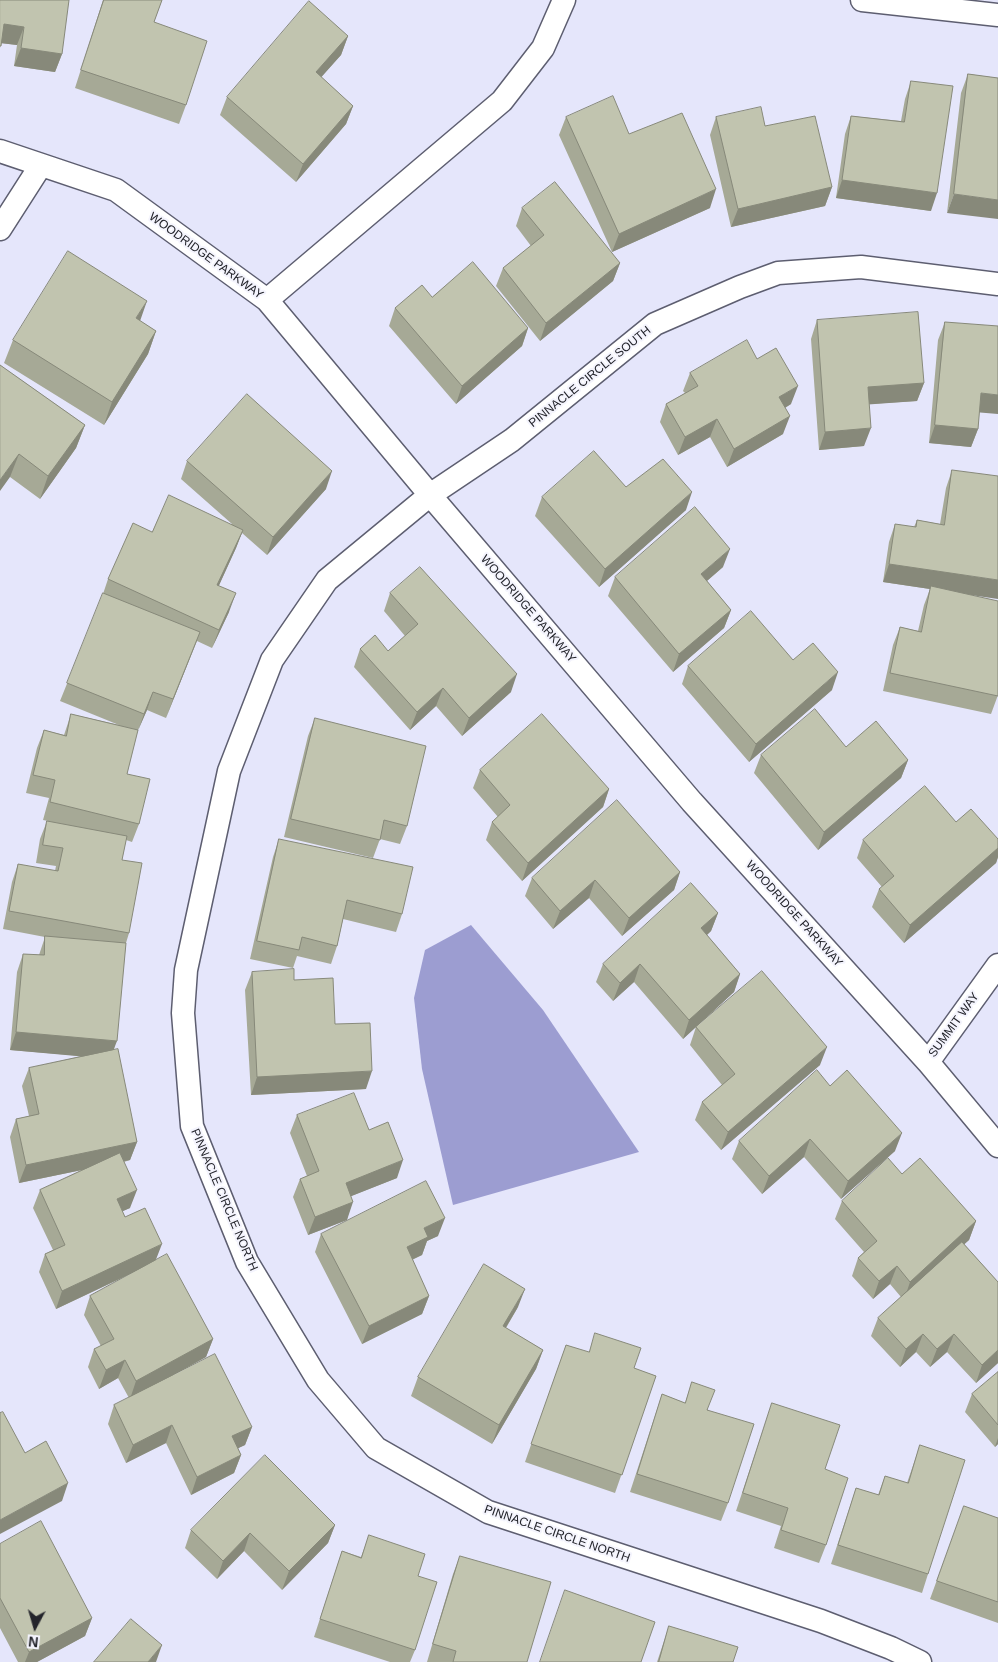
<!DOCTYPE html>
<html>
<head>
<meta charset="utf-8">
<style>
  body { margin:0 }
  #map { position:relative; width:998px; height:1662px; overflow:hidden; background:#e5e6fb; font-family:Arial,sans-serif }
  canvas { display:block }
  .north { position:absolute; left:10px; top:1602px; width:50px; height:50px; -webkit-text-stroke:4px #f4f4fd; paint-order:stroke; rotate:186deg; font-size:14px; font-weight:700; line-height:20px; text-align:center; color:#23242b }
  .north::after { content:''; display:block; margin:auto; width:18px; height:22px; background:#23242b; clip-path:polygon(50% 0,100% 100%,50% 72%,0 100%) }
</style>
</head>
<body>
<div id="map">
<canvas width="998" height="1662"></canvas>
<div class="north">N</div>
</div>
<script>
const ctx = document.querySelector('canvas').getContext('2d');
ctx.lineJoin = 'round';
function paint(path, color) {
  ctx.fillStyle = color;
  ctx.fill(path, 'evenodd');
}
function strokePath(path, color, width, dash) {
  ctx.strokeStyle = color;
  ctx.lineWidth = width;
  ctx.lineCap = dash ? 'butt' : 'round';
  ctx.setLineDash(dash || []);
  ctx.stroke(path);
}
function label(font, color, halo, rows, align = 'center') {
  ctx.font = font + ' Arial,sans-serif';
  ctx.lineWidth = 4;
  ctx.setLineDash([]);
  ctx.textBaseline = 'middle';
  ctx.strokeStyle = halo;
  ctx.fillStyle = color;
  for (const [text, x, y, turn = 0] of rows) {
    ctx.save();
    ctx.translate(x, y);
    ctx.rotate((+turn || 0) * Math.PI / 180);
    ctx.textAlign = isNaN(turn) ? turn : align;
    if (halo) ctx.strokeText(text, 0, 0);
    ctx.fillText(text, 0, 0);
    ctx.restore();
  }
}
paint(new Path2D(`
  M471 925 543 1010 639 1152 453 1205 422 1069 414 998 425 950Z`), '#9c9dd1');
const street = new Path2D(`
  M862 0 998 15
  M0 151 116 190 267 300 430 495 692 802 928 1062 998 1146
  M0 229 41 165
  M267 300 502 101 543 48 564 0
  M928 1062 998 965
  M920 1662 891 1648 821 1621 488 1512 376 1448 318 1380 247 1262 192 1126 183 1013 186 970 229 771 272 660 327 580 430 495 512 440 655 324 740 287 778 273 861 267 998 284`);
strokePath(street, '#5d5e70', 25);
strokePath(street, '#fff', 22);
paint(new Path2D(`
  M0 0 62 54 55 72 14 66 17 45 1 43 0 48Z
  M103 0H162L154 22 186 105 179 124 75 88Z
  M348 36 341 55 321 77 353 106 346 124 296 182 220 115 227 97Z
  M968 74 998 78 947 213 961 93Z
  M911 81 931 211 836 198 845 134 851 116 901 121 905 99Z
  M566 117 710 208 612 252 559 135Z
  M716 117 765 126 832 187 825 206 731 227 710 135Z
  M522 208 620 263 613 281 540 341 496 286 503 268 531 246 516 226Z
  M432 297 528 328 522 346 456 404 389 326 395 308Z
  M817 320 924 383 917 401 869 404 864 446 819 450 811 339Z
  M140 321 156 331 148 354 104 425 4 363 13 340Z
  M945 322 979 412 978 429 971 447 929 443 938 340Z
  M757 359 791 404 785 408 783 434 727 467 710 437 678 455 660 422 666 404 685 393 683 391 690 373Z
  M0 365 85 425 76 448 40 499 10 477Z
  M187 461 326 489 267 555 242 533 236 548 219 585 229 612 212 648 197 641 166 718 147 710 137 732 127 774 139 824 132 842 126 840 122 860 129 933 126 943 114 1050 137 1142 130 1160 124 1162 130 1208 122 1211 125 1217 156 1261 213 1339 206 1357 173 1375 252 1427 245 1445 238 1448 241 1455 234 1473 191 1495 166 1443 126 1463 108 1424 114 1405 129 1398 118 1378 99 1389 88 1367 94 1349 101 1346 84 1315 90 1296 139 1270 56 1309 39 1272 45 1254 53 1250 33 1208 40 1190 82 1170 19 1183 10 1137 16 1119 29 1116 22 1086 29 1068 82 1056 10 1050 17 972 23 954 39 955 45 937 3 929 12 882 18 864 55 871 56 866 36 863 40 839 47 821H48L43 820 49 798 26 793 37 748 44 730 64 735 71 714 119 725 60 701 102 597 108 579 152 532 232 524 181 479Z
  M952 470 969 595 998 695 991 714 883 691 893 645 900 627 918 631 924 605 930 589 883 582 889 542 895 524 914 527 917 520 940 524 946 488Z
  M626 487 686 510 599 587 535 516 542 497Z
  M723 567 707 581 731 610 724 628 673 672 608 596 615 577Z
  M390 593 511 692 462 736 436 706 410 730 354 667 360 649 388 651 405 636 384 611Z
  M793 660 832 690 749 762 682 684 688 666Z
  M315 718 407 826 400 844 380 839 373 858 284 837 308 736Z
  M846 747 908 760 901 778 818 850 754 773 761 755Z
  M480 770 609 789 603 807 522 881 486 840 492 822 498 817 473 788Z
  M956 822 998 839V857L996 863 904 943 872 907 879 889 882 887 857 858 863 840Z
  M279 839 402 914 396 932 343 919 337 946 331 964 297 956 293 968 250 959 273 857Z
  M680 872 674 890 622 936 589 898 553 929 525 896 532 878Z
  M718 913 711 931 707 935 740 974 734 992 683 1039 634 982 613 1001 596 982 603 964Z
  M252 972 335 1024 366 1089 251 1095 245 990Z
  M696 1027 820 1065 721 1150 695 1120 702 1102 722 1085 690 1045Z
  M830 1086 895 1151 841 1199 804 1157 762 1194 732 1159 739 1141Z
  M297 1115 369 1130 397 1178 351 1196 347 1220 308 1235 293 1197 300 1179 307 1176 290 1133Z
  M902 1174 976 1221 969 1240 964 1244 998 1282V1363L976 1383 947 1352 930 1367 916 1352 900 1367 871 1336 878 1318 901 1297 890 1284 873 1299 852 1276 858 1258 864 1252 835 1219 842 1201Z
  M321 1234 438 1236 427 1241 422 1255 412 1260 429 1296 422 1314 362 1344 315 1252Z
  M518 1307 506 1328 543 1350 536 1369 492 1444 411 1396 418 1377Z
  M566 1345 656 1376 615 1493 525 1462Z
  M998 1372V1444L995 1447 965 1412 972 1394Z
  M692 1382 708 1410 728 1503 721 1521 630 1492 662 1394 685 1403Z
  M772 1403 825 1469 826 1545 819 1563 774 1548 781 1526 736 1511Z
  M920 1445 928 1574 922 1593 831 1564 856 1488 878 1495 885 1476 907 1483Z
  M964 1506 998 1518V1623L930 1599Z
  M335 1525 328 1543 282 1590 244 1551 217 1579 185 1548 191 1530Z
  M369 1535 418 1576 415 1650 410 1662H390L314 1637 342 1551 361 1557Z
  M0 1544 92 1618 85 1636 37 1662H18L0 1628Z
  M460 1556 527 1662H427L453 1574Z
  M669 1626 733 1662H657Z`), '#a6a996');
paint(new Path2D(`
  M4 24 24 27 17 45 0 43Z
  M348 36 341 55 309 91 316 72Z
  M21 48 62 54 55 72 14 66Z
  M353 106 346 124 296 182 303 164Z
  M842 180 937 193 931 211 836 198Z
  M832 187 825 206 731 227 738 209Z
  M716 189 710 208 612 252 619 234Z
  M954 194 998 200V219L947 213Z
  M620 263 613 281 540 341 546 323Z
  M147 301 139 324 136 318Z
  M528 328 522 346 456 404 462 386Z
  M156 331 148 354 104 425 112 402Z
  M924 383 917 401 861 405 868 387Z
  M798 386 791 404 773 415 779 397Z
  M981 393 998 395V414L974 412Z
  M790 416 783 434 727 467 734 449Z
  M717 419 710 437 678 455 685 437Z
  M85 425 76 448 40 499 48 476Z
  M935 425 978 429 971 447 929 443Z
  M871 428 864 446 819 450 825 432Z
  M19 454 10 477 0 491V480Z
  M332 471 326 489 267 555 273 537Z
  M692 492 686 510 599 587 605 569Z
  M243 530 236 548 211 603 217 585Z
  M730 549 723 567 694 592 701 574Z
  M889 564 998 580V599L930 589 931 586 930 589 883 582Z
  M236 593 229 612 212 648 219 630Z
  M731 610 724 628 673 672 679 654Z
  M200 632 193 650 166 718 173 699Z
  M838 672 832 690 749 762 756 744Z
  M517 674 511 692 462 736 469 718Z
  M443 688 436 706 410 730 417 712Z
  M153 692 147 710 137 733 144 714Z
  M908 760 901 778 818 850 824 832Z
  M609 789 603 807 522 881 528 863Z
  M998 848V857L996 863 904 943 910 925Z
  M680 872 674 890 622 936 629 918Z
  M595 880 589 898 553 929 560 911Z
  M718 913 711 931 694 947 701 928Z
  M640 964 634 982 613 1001 620 983Z
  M740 974 734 992 683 1039 689 1020Z
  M16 1032 117 1041 110 1059 10 1050Z
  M827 1047 820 1065 721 1150 728 1132Z
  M372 1071 366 1089 251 1095 257 1077Z
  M902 1133 895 1151 841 1199 848 1181Z
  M810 1139 804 1157 762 1194 769 1176Z
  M137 1142 130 1160 19 1183 26 1165Z
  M403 1160 397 1178 339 1201 346 1183Z
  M137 1190 130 1208 110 1217 117 1199Z
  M353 1202 347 1220 308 1235 315 1217Z
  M445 1218 438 1236 427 1241 422 1255 400 1265 407 1247 424 1228Z
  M976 1221 969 1240 904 1300 910 1282Z
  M162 1244 155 1262 56 1309 62 1291Z
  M897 1266 890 1284 873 1299 879 1281Z
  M525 1289 518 1307 496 1344 503 1326Z
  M429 1296 422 1314 362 1344 369 1326Z
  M923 1334 916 1352 900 1367 906 1349Z
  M954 1334 947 1352 930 1367 937 1349Z
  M213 1339 206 1357 130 1399 136 1381Z
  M543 1350 536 1369 492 1444 499 1425Z
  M998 1350V1363L976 1383 982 1365Z
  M125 1360 118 1378 99 1389 106 1370Z
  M172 1425 166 1443 126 1463 133 1445Z
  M252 1427 245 1445 226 1454 232 1436Z
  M998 1438V1444L995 1447Z
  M241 1455 234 1473 191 1495 197 1477Z
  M68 1483 62 1501 0 1534V1520Z
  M335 1525 328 1543 282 1590 289 1571Z
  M250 1533 244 1551 217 1579 223 1561Z
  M92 1618 85 1636 37 1662H25L29 1652Z
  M162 1645 156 1662H148Z`), '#87897a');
const building = new Path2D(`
  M0 0H69L62 54 21 48 24 27 4 24 1 46H0Z
  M104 0H162L154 22 207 41 186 105 81 70Z
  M309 1 348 36 316 72 353 106 303 164 227 97Z
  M968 74 998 78V200L954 194Z
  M911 81 953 86 937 193 842 180 851 116 904 122Z
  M613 96 629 134 682 113 716 189 619 234 566 117Z
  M761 107 765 126 815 116 832 187 738 209 716 117Z
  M555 182 620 263 546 323 503 268 544 235 522 208Z
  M68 251 147 301 136 318 156 331 112 402 13 340Z
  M473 262 528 328 462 386 395 308 422 285 432 297Z
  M918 312 924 383 868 387 871 428 825 432 817 320Z
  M945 322 998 326V395L981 393 978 429 935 425Z
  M747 340 757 359 776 348 798 386 779 397 790 416 734 449 717 419 685 437 666 404 698 386 690 373Z
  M0 365 85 425 48 476 19 454 0 480Z
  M247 394 332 471 273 537 187 461Z
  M594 451 626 487 663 459 692 492 605 569 542 497Z
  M952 470 998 476V580L889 564 895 524 916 527 917 520 944 525Z
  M169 495 243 530 217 585 236 593 219 630 108 579 133 523 152 532Z
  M695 507 730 549 701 574 731 610 679 654 615 577Z
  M420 567 517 674 469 718 443 688 417 712 360 649 375 635 388 651 418 624 390 593Z
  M931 586 998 601V696L890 673 900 627 921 632Z
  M103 593 200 632 173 699 153 692 144 714 67 683Z
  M751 611 793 660 813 643 838 672 756 744 688 666Z
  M815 709 846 747 876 721 908 760 824 832 761 755Z
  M71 714 138 730 127 774 150 779 139 824 50 802 55 780 33 775 44 730 66 736Z
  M542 714 609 789 528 863 492 822 510 805 480 770Z
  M315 718 426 746 407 826 384 820 380 840 291 819Z
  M925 786 956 822 971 809 998 839V848L910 925 879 889 894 876 863 840Z
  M617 800 680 872 629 918 595 880 560 911 532 878Z
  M47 821 127 836 122 860 142 863 129 933 9 911 18 864 58 871 63 848 43 845Z
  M279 839 413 867 402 914 347 900 337 946 302 937 299 950 257 941Z
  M691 883 718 913 701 928 740 974 689 1020 640 964 620 983 603 964Z
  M45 936 126 943 117 1041 16 1032 23 954 44 955Z
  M294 969V980L333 978 335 1024 370 1023 372 1071 257 1077 252 972Z
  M762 971 827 1047 728 1132 702 1102 735 1074 696 1027Z
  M118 1049 137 1142 26 1165 16 1119 39 1114 29 1068Z
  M817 1070 830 1086 847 1070 902 1133 848 1181 810 1139 769 1176 739 1141Z
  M354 1093 369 1130 388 1122 403 1160 346 1183 353 1202 315 1217 300 1179 319 1171 297 1115Z
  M120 1153 137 1190 117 1199 125 1217 145 1208 162 1244 62 1291 45 1254 65 1245 40 1190Z
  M888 1158 902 1174 920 1158 976 1221 910 1282 897 1266 879 1281 858 1258 877 1241 842 1201Z
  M426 1181 445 1218 424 1228 428 1237 407 1247 429 1296 369 1326 321 1234Z
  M962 1242 998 1282V1350L982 1365 954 1334 937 1349 923 1334 906 1349 878 1318Z
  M167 1254 213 1339 136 1381 125 1360 106 1370 94 1349 114 1339 90 1296Z
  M484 1264 525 1289 503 1326 543 1350 499 1425 418 1377Z
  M595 1333 641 1348 634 1368 656 1376 622 1475 531 1444 566 1345 589 1352Z
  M215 1354 252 1427 232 1436 241 1455 197 1477 172 1425 133 1445 114 1405Z
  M998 1372V1425L972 1394Z
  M692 1382 715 1390 707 1410 754 1424 728 1503 637 1474 662 1394 685 1403Z
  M772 1403 840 1425 825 1469 848 1478 826 1545 781 1530 788 1508 743 1493Z
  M3 1412 25 1453 46 1441 68 1483 0 1520V1413Z
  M920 1445 965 1460 928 1574 838 1545 856 1488 879 1495 885 1476 908 1483Z
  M265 1455 335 1525 289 1571 250 1533 223 1561 191 1530Z
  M964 1506 998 1518V1602L937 1581Z
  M41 1521 92 1618 29 1652 0 1598V1544Z
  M369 1535 425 1554 418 1576 437 1582 415 1650 320 1619 342 1551 361 1558Z
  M460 1556 551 1582 527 1662H453L456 1651 433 1644Z
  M565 1590 655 1622 641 1662H540Z
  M131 1619 162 1645 148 1662H94Z
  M669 1626 738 1647 733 1662H659Z`);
paint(building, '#c1c4af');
strokePath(building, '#87897a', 1);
label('12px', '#23242b', '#f4f4fd', [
  ["WOODRIDGE PARKWAY",206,256,36],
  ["PINNACLE CIRCLE SOUTH",590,377,-39],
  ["WOODRIDGE PARKWAY",528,609,49],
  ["WOODRIDGE PARKWAY",794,914,48],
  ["SUMMIT WAY",954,1025,-54],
  ["PINNACLE CIRCLE NORTH",224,1200,67],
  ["PINNACLE CIRCLE NORTH",557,1534,19]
]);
</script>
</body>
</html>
